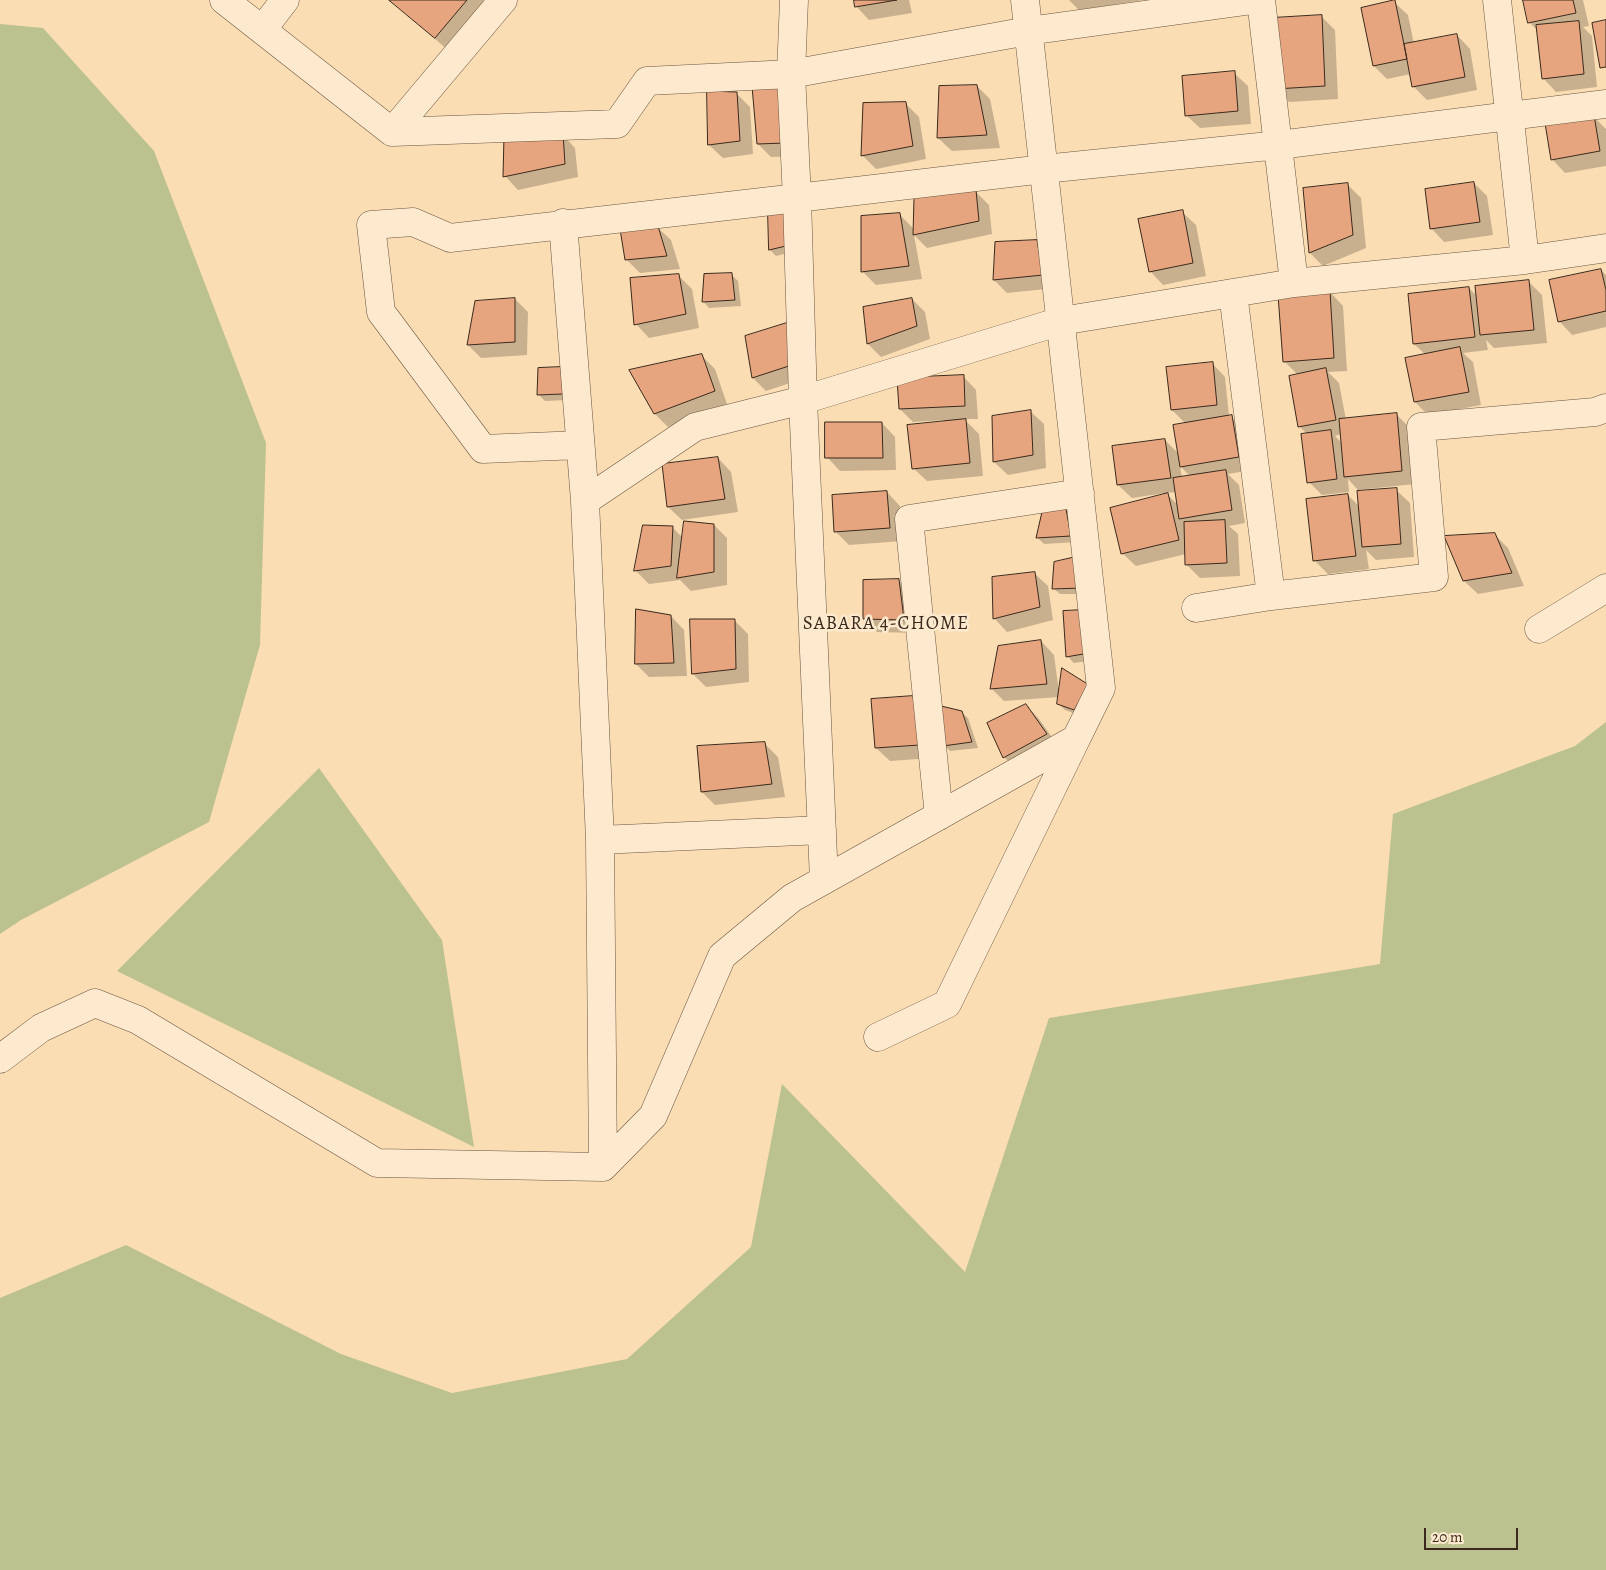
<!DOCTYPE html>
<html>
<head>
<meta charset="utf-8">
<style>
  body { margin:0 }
  #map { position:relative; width:1606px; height:1570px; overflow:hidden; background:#fbddb3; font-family:Alegreya,serif }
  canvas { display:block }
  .scale { position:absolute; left:1424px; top:1528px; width:94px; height:22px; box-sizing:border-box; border:2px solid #3a291c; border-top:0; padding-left:6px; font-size:15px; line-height:18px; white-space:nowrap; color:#3a291c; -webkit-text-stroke:4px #fce9ce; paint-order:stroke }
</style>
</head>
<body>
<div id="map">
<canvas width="1606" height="1570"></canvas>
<div class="scale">20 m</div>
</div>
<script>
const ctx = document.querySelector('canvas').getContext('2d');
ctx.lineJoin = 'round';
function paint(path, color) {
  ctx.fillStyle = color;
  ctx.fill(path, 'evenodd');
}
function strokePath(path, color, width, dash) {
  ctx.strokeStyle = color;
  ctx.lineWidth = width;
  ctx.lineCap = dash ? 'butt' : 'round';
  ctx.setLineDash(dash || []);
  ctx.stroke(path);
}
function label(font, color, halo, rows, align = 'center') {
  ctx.font = font + ' Alegreya,serif';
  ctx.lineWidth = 5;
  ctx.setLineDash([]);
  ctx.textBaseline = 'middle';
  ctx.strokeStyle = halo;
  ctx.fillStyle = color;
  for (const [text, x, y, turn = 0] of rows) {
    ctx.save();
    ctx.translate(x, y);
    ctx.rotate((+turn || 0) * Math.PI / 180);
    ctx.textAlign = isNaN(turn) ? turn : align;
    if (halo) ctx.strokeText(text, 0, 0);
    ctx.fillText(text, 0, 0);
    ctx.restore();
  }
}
paint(new Path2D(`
  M0 24 43 28 154 151 266 443 260 645 209 822 21 920 0 934Z
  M1606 722V1570H0V1298L126 1245 341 1354 452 1393 627 1359 751 1247 782 1084 965 1272 1049 1018 1380 964 1393 814 1575 746Z
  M319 768 442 940 474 1147 117 971Z`), '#bbc28f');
paint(new Path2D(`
  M390 0H483L488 4 449 51Z
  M855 0H909L912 13 869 20 856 6Z
  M1069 0H1144L1079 10Z
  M1524 0H1583L1589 26 1583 27 1592 36 1597 87 1556 92 1543 78 1538 31 1529 22Z
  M1394 2 1408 15 1414 44 1457 35 1470 49 1477 90 1427 100 1413 86 1411 74 1387 79 1374 66Z
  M1322 17 1335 30 1338 99 1289 102 1276 88Z
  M1234 73 1248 86 1251 124 1200 128 1186 115Z
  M781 85 799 156 771 157 758 144Z
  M977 86 990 99 1000 148 952 151 938 138Z
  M708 93H736L750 107 753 154 723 158 709 145Z
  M905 103 919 117 926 159 876 169 863 156 864 104Z
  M1593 116 1606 129V166L1565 173 1552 159Z
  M562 134 575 148 578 177 518 190 505 176Z
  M1474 183 1487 196 1493 235 1444 242 1431 228Z
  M1347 184 1361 198 1366 248 1323 266 1310 253 1304 189Z
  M975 191 989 205 992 234 927 248 914 235 922 279 876 285 863 272 900 215 914 229Z
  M1182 212 1196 225 1206 276 1163 285 1150 271Z
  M769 214 792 252 776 256 770 250Z
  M657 227 671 240 680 269 640 273 627 260Z
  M1036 242 1050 255 1056 288 1007 293 994 280Z
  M1601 270 1606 275V327L1572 335 1559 321Z
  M731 274 738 281 741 306 709 308 703 301Z
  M679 276 692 289 699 328 649 338 636 324Z
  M1529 282 1542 295 1547 343 1494 348 1486 340 1488 350 1463 353 1473 362 1481 405 1428 415 1415 402 1426 355 1414 344 1469 288 1478 297Z
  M1330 292 1343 306 1347 371 1328 372 1339 383 1346 420 1397 415 1410 428 1415 484 1358 490 1348 479 1349 492 1322 495 1309 482 1307 434 1299 426 1298 375 1284 361ZM1341 434 1342 443 1335 436Z
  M515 299 528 312 527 355 481 358 468 345Z
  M912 299 925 312 930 339 881 357 868 344Z
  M789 324 805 378 766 391 753 378 747 337Z
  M702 356 715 369 727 404 668 427 655 414Z
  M1212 363 1225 377 1229 416 1245 429 1252 470 1228 474 1239 485 1245 523 1229 526 1238 534 1240 576 1200 578 1187 565 1186 554 1136 566 1122 553 1165 493 1132 498 1118 485 1165 440 1179 454 1186 424 1172 410ZM1180 466 1191 477 1182 478ZM1177 492 1179 506 1166 493Z
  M561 368 569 400 545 401 538 394Z
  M963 376 976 390 978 419H964L979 434 983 476 927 481 913 468 944 420 913 422 900 409Z
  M1030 411 1044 424 1046 468 1008 475 994 462 993 417Z
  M882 423 895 437 896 470 840 471 827 457Z
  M718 458 731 472 738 512 682 520 668 507Z
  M1396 490 1410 503 1414 557 1376 560 1366 550 1369 569 1328 574 1314 560 1348 495 1360 507Z
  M887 492 900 506 903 541 849 545 835 531Z
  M1066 510 1072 516 1077 542 1044 544 1038 538Z
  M714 525 727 538V585L691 591 680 580 649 584 636 571 644 526 672 527 683 538Z
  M1494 534 1508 548 1524 586 1478 594 1464 581Z
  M1056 563 1087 594H1060L1053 588Z
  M1034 573 1048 586 1053 620 1007 632 994 618Z
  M899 581 912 594 917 633 877 632 864 618Z
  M1064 612 1094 660 1074 663 1068 657Z
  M671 616 684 630 687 676 649 677 636 664Z
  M734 620 748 634 749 682 706 687 693 674Z
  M1041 641 1054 655 1059 692 1088 686 1081 716 1065 710 1059 704V697L1004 701 991 688Z
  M912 697 932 758 890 761 876 748Z
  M1026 705 1039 719 1059 747 1017 770 1004 757Z
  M961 712 968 718 978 748 950 751 944 745Z
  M764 743 778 757 785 797 715 805 702 792Z`), '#0003');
const building = new Path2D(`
  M389 0H467L435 38Z
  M854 0H897L855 7Z
  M1395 0 1407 59 1373 66 1361 8Z
  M1523 0H1573L1576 13 1528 23Z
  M1322 15 1325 86 1275 89 1272 18Z
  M1606 20V67L1600 68 1592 23Z
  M1579 21 1584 74 1542 79 1536 25Z
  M1457 34 1465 77 1412 87 1404 44Z
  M1235 71 1238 111 1185 116 1182 76Z
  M781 84 786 143 757 144 752 86Z
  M977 85 987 135 937 138 939 86Z
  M707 91 737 92 740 141 708 145Z
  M906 102 913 146 861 156 863 103Z
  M1594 115 1600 151 1551 160 1545 123Z
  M563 133 565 164 503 177 504 136Z
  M1474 182 1480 222 1430 229 1425 189Z
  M1348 183 1353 235 1309 253 1303 188Z
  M976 190 979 221 913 235 914 198Z
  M1183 210 1193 263 1149 272 1138 219Z
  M768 212 786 213V246L769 250Z
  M900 213 909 266 861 272V216Z
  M658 226 667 256 625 260 620 229Z
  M1037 240 1043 275 993 280 995 242Z
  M1601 269 1606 290V311L1558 322 1549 280Z
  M732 273 735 300 702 302 704 274Z
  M679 274 686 314 634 325 630 278Z
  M1529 280 1534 330 1480 335 1475 286Z
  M1469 287 1475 337 1413 344 1408 294Z
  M1330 291 1334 358 1283 362 1278 295Z
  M515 298V342L467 345 475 301Z
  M912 298 917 326 867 344 863 307Z
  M790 322 792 365 752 378 745 336Z
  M1460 347 1469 392 1414 402 1405 358Z
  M702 354 715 391 654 414 629 370Z
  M1213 362 1217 405 1171 410 1166 367Z
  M561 367 563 394 537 395 538 368Z
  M1326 368 1336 420 1298 427 1289 376Z
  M964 375 965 406 899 409 897 378Z
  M1031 410 1033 455 993 462 992 416Z
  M1397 413 1402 471 1344 477 1339 419Z
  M1232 415 1239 457 1180 467 1173 425Z
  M966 419 970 463 912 469 907 425Z
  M825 422H882L883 458H825Z
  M1331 430 1337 479 1307 483 1301 434Z
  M1165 439 1171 478 1117 485 1112 446Z
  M718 457 725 499 667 507 662 464Z
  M1226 470 1232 510 1179 519 1173 478Z
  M1397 488 1401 544 1362 547 1357 491Z
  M887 491 890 528 834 532 832 495Z
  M1168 493 1179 540 1121 554 1110 508Z
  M1348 494 1356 556 1313 561 1306 499Z
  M1066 509 1071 536 1036 538 1042 512Z
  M1225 520 1227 563 1185 565 1184 522Z
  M684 521 714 524V572L677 578Z
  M643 525 673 526 671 566 634 571Z
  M1495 533 1512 573 1463 581 1444 536Z
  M1076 557 1082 588 1052 589 1054 562Z
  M1035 572 1040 607 993 619 992 577Z
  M899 579 904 620 863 619V580Z
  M636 609 671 615 674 663 635 664Z
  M1083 610 1089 653 1066 657 1063 611Z
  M690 619H735L736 669 692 674Z
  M1041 640 1047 684 990 689 998 646Z
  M1062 668 1089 685 1074 710 1057 704Z
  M913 696 920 745 875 748 871 699Z
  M1026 704 1047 734 1003 758 987 723Z
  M941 706 962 711 972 742 943 746Z
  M765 742 772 784 701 792 697 746Z`);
paint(building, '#e6a57e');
strokePath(building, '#3a291c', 1);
const minor = new Path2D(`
  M224 0 392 132 617 124 647 81 791 74 797 198 450 238 413 222 371 225 381 312 483 449 580 445
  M794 0 791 74 1028 31 1253 0
  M1261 0 1294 283
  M1497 0 1525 260
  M262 30 285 0
  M392 132 503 0
  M563 223 585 501 600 840 603 1167
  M585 501 695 427 803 400 1061 321 1294 283 1525 260 1606 248
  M1271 596 1434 577 1421 427 1595 412 1606 408
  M1196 608 1271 596 1233 293
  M1539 629 1606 588
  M939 816 909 519 1080 493
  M600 840 822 830
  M824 880 803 400 797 198 1044 169 1279 145 1606 104
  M878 1037 947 1004 1076 739
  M0 1059 41 1028 95 1003 138 1020 377 1163 603 1167 653 1116 722 956 792 898 1076 739 1101 688 1025 0`);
strokePath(minor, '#6a5642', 29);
strokePath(minor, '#fce9ce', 28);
ctx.letterSpacing = '1px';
label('19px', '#3a291c', '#fce9ce', [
  ["SABARA 4-CHOME",886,624]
]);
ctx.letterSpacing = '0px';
</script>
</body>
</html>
